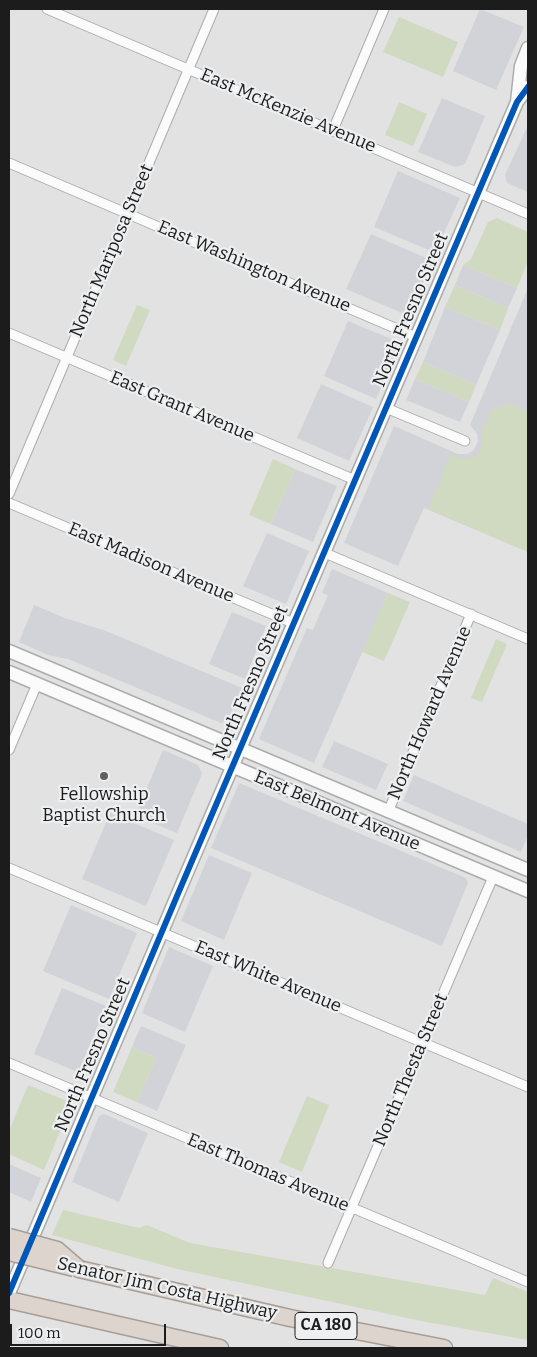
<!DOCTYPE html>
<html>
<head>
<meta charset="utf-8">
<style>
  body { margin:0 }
  #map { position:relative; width:537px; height:1357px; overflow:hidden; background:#e2e2e2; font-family:Bitter,serif }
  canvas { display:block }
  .frame { position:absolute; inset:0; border:10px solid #1c1c1c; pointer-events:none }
  .scale { position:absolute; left:10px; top:1324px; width:156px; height:22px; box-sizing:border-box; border:2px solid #1c1c1c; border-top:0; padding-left:6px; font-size:15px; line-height:18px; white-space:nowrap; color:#1c1c1c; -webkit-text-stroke:4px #eeeff0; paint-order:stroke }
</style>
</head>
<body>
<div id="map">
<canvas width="537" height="1357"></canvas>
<div class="frame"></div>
<div class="scale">100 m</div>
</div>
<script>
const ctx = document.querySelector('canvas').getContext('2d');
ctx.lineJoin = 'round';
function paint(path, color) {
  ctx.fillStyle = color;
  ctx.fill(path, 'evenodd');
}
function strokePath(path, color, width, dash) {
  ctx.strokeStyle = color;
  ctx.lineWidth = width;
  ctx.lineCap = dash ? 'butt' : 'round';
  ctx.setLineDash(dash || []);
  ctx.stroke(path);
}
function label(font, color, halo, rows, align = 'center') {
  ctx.font = font + ' Bitter,serif';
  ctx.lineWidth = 4.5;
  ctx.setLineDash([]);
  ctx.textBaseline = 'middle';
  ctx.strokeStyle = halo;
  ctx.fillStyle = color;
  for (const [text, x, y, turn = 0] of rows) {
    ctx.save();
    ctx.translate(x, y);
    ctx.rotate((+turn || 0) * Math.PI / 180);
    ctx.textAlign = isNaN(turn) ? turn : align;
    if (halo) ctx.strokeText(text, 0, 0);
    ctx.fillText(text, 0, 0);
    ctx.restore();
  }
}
paint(new Path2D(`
  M480 9 524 27 496 90 453 71Z
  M442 98 485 116 465 164 455 167 418 152Z
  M528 125V192L507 183 505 175Z
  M398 171 460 198 436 250 431 251 374 227Z
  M371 234 433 261 409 316 346 289Z
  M463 265 517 288 508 308 455 285Z
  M528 288V552L424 508 398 566 344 543 394 426 458 454H467L474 450 478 441 477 434 470 425Z
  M445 307 500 330 476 385 423 362Z
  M348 321 401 343 376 399 324 376Z
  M415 379 469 402 460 422 406 400Z
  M321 384 373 407 349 461 297 438Z
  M295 469 337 486 313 542 271 524Z
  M267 533 309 551 286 604 243 586Z
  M332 569 388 593 314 763 259 739 307 628 313 630 328 595 322 593Z
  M34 605 65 618 106 631 242 688 228 719 221 723 68 659 48 655 19 642Z
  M232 612 266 626 245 679 209 664Z
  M334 741 388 764 376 790 322 767Z
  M163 750 198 765 202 774 177 833 135 816Z
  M414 775 528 824V835L521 852 403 801Z
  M239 783 466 878 468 883 442 946 211 848Z
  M110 813 174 840 146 906 82 879Z
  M209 855 252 873 224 940 181 921Z
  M71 905 137 933 109 999 43 971Z
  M169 947 213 966 185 1032 142 1013Z
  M62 988 106 1006 78 1072 34 1054Z
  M141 1026 186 1045 157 1111 137 1102 156 1058 132 1047Z
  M104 1114 148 1133 119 1202 72 1182 99 1116Z
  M9 1164 41 1178 31 1202 9 1192Z`), '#d2d3d8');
paint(new Path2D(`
  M399 17 458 42 443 77 383 52Z
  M399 102 427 114 413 146 385 135Z
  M497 218 528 232V261L517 288 463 265 471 259 488 222Z
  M455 285 508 308 500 330 445 307Z
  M137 305 150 310 126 366 113 360Z
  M423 362 476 385 469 402 415 379Z
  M509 403 528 411V552L428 509 451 453 460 459 475 456 480 450 483 442 481 434 490 410Z
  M273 459 295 469 271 524 249 515Z
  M388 593 410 602 384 661 362 652Z
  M496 639 507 644 482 702 471 698Z
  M132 1047 156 1058 137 1102 113 1092Z
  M28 1085 72 1103 44 1170 9 1154V1131Z
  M307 1096 329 1105 302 1172 279 1162Z
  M63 1210 139 1228 147 1225 190 1243 485 1295 493 1278 528 1292V1340L426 1322 177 1269 52 1235Z`), '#d0dac0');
const minor = new Path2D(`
  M47 9 528 214
  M333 130 384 9
  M9 163 416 337
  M9 333 355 480
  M386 408 465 441
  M9 494 214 9
  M9 503 293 623
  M325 553 528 639
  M9 750 37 684
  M388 812 471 614
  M9 868 528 1087
  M9 1063 528 1282
  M328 1263 493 877`);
const secondary = new Path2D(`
  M517 102 521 66 528 48
  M9 651 528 870
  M9 672 528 891
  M9 1293C176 895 347 499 517 102L528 87`);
const motorway = new Path2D(`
  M79 1269 290 1318 444 1348
  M9 1300 220 1348`);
strokePath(minor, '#acacac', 11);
strokePath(secondary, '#acacac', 15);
strokePath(motorway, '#a79e98', 19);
strokePath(minor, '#fbfbfb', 9);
strokePath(secondary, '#fbfbfb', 12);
strokePath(motorway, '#ddd4ce', 16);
const motorwayBridge = new Path2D(`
  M9 1237 57 1250 79 1269
  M9 1252 74 1268`);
strokePath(motorwayBridge, '#a79e98', 19, []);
strokePath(motorwayBridge, '#ddd4ce', 16);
strokePath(new Path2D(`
  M9 1293C176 895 347 499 517 102L528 87`), '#0057b8', 6);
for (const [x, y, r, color] of [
  [104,776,5,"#616161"]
]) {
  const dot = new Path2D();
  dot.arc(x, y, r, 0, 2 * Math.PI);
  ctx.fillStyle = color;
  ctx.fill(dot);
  strokePath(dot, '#eeeff0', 2);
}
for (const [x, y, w] of [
  [326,1326,62]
]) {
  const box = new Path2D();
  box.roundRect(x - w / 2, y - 13.5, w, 27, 4);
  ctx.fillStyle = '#eeeff0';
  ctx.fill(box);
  strokePath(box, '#1c1c1c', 1);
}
label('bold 16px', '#1c1c1c', null, [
  ["CA 180",326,1326]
]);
label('18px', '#1c1c1c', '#eeeff0', [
  ["East McKenzie Avenue",288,111,23],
  ["North Mariposa Street",112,251,-67],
  ["East Washington Avenue",254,267,23],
  ["North Fresno Street",411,310,-67],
  ["East Grant Avenue",182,407,23],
  ["East Madison Avenue",151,563,23],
  ["North Fresno Street",251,683,-67],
  ["North Howard Avenue",430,713,-67],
  ["East Belmont Avenue",337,811,23],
  ["East White Avenue",268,977,23],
  ["North Fresno Street",93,1055,-67],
  ["North Thesta Street",411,1070,-67],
  ["East Thomas Avenue",268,1173,23],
  ["Senator Jim Costa Highway",167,1289,13]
]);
label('18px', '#1c1c1c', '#eeeff0', [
  ["Fellowship",104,795],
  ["Baptist Church",104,816]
]);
</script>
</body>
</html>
